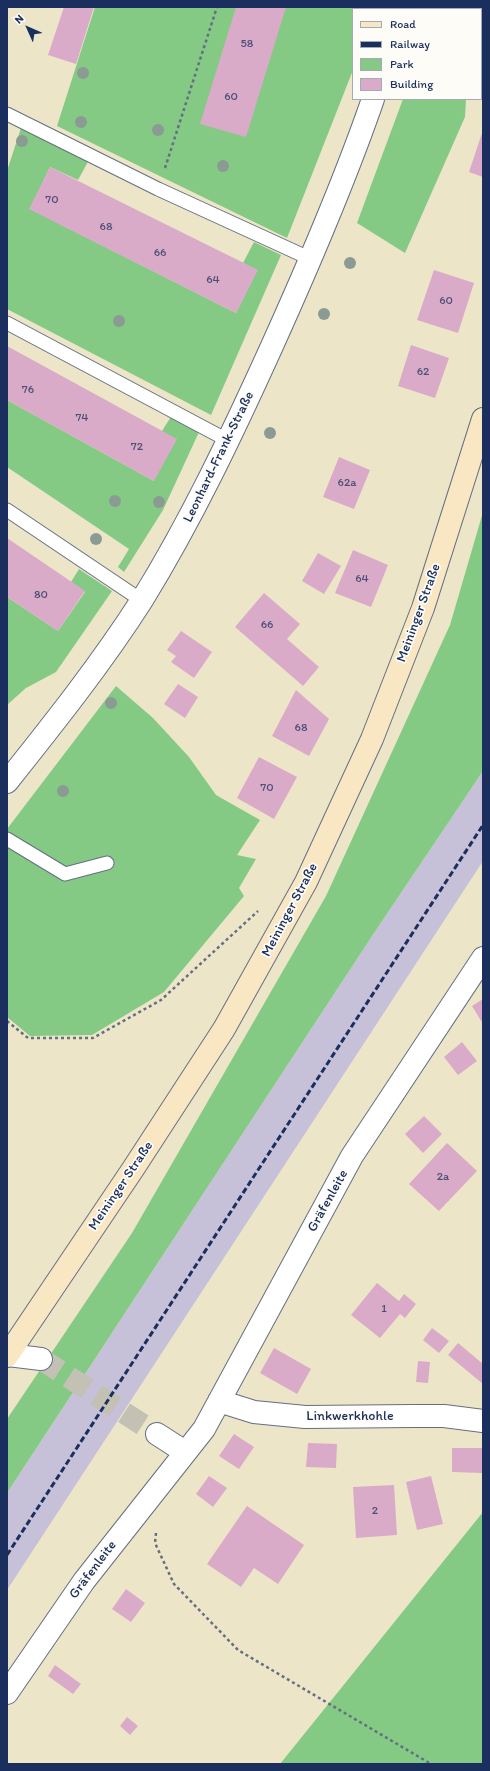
<!DOCTYPE html>
<html>
<head>
<meta charset="utf-8">
<style>
  body { margin:0 }
  #map { position:relative; width:490px; height:1771px; overflow:hidden; background:#ede5c8; font-family:Itim,sans-serif }
  canvas { display:block }
  .frame { position:absolute; inset:0; border:8px solid #1b2f5e; pointer-events:none }
  .legend { position:absolute; left:352px; top:8px; width:130px; height:92px; box-sizing:border-box; background:#fdfcf7; border:1px solid #a3aaba; margin:0; padding:5px 7px; list-style:none; font-size:12px; color:#1b2f5e }
  .legend li { display:flex; align-items:center; gap:8px; height:20px }
  .legend b { width:20px; border:1px solid #a3aaba }
  .north { position:absolute; left:8px; top:8px; width:40px; height:40px; -webkit-text-stroke:3px #fdfcf7; paint-order:stroke; rotate:315deg; font-size:11px; font-weight:700; line-height:16px; text-align:center; color:#1b2f5e }
  .north::after { content:''; display:block; margin:auto; width:14px; height:18px; background:#1b2f5e; clip-path:polygon(50% 0,100% 100%,50% 72%,0 100%) }
</style>
</head>
<body>
<div id="map">
<canvas width="490" height="1771"></canvas>
<div class="frame"></div>
<ul class="legend">
<li><b style="height:5px;background:#f9e7c3"></b>Road</li>
<li><b style="height:5px;background:#1b2f5e"></b>Railway</li>
<li><b style="height:11px;background:#84ca84"></b>Park</li>
<li><b style="height:11px;background:#daabc8"></b>Building</li>
</ul>
<div class="north">N</div>
</div>
<script>
const ctx = document.querySelector('canvas').getContext('2d');
ctx.lineJoin = 'round';
function paint(path, color) {
  ctx.fillStyle = color;
  ctx.fill(path, 'evenodd');
}
function strokePath(path, color, width, dash) {
  ctx.strokeStyle = color;
  ctx.lineWidth = width;
  ctx.lineCap = dash ? 'butt' : 'round';
  ctx.setLineDash(dash || []);
  ctx.stroke(path);
}
function label(font, color, halo, rows, align = 'center') {
  ctx.font = font + ' Itim,sans-serif';
  ctx.lineWidth = 3.5;
  ctx.setLineDash([]);
  ctx.textBaseline = 'middle';
  ctx.strokeStyle = halo;
  ctx.fillStyle = color;
  for (const [text, x, y, turn = 0] of rows) {
    ctx.save();
    ctx.translate(x, y);
    ctx.rotate((+turn || 0) * Math.PI / 180);
    ctx.textAlign = isNaN(turn) ? turn : align;
    if (halo) ctx.strokeText(text, 0, 0);
    ctx.fillText(text, 0, 0);
    ctx.restore();
  }
}
paint(new Path2D(`
  M483 771V861L7 1590V1493L374 933Z`), '#c6c0d9');
paint(new Path2D(`
  M95 7H372L371 9H353V70L287 238 57 126Z
  M403 99H466L465 117 405 253 357 223Z
  M21 128 89 160 78 180 50 167 30 209 236 313 257 270 243 263 254 242 281 255 211 415 7 309V171Z
  M7 400 154 481 162 431 172 415 199 432 163 510 124 572 118 567 129 549 7 467Z
  M483 512V771L374 933 7 1493V1419L132 1233 326 896 450 625Z
  M79 569 112 591 56 672 26 688 7 705V597L58 631 85 592 71 582Z
  M116 686 153 718 189 757 216 795 260 820 237 855 256 859 239 888 244 896 164 992 92 1035 30 1036 7 1017V829Z
  M483 1512V1764H280Z`), '#84ca84');
paint(new Path2D(`
  M64 7H94L76 64 48 55Z
  M236 7H286L246 137 200 124Z
  M483 130V177L469 172Z
  M50 167 258 270 236 313 29 209Z
  M434 270 474 283 458 333 417 320Z
  M411 345 449 358 435 398 398 386Z
  M7 346 177 439 154 481 7 400Z
  M339 457 370 470 354 509 323 497Z
  M7 538 85 591 58 631 7 597Z
  M353 550 388 565 371 607 335 593Z
  M318 553 341 566 324 594 302 581Z
  M264 593 300 624 287 639 319 667 303 686 235 627Z
  M181 631 212 652 194 678 171 662 176 656 167 650Z
  M178 684 198 697 185 718 164 704Z
  M296 690 329 719 309 756 272 736Z
  M259 757 297 777 274 819 237 798Z
  M483 999V1024L472 1006Z
  M462 1042 477 1061 458 1075 444 1057Z
  M424 1116 442 1134 423 1153 405 1134Z
  M447 1143 477 1171 439 1211 409 1184Z
  M377 1283 399 1301 404 1294 416 1304 405 1318 400 1314 380 1338 351 1315Z
  M432 1328 449 1341 439 1353 423 1340Z
  M458 1343 483 1364V1384L448 1355Z
  M274 1348 311 1369 297 1394 260 1373Z
  M418 1361 430 1362 428 1383 416 1382Z
  M234 1434 254 1447 239 1469 219 1456Z
  M308 1443 337 1444 336 1468 306 1467Z
  M452 1448H482V1473L452 1472Z
  M209 1476 227 1488 213 1507 196 1494Z
  M431 1476 443 1524 417 1530 406 1482Z
  M394 1485 397 1535 356 1538 353 1487Z
  M247 1506 304 1545 278 1584 254 1568 241 1587 207 1564Z
  M126 1589 145 1603 131 1622 112 1609Z
  M55 1665 81 1684 73 1694 48 1676Z
  M127 1717 138 1726 130 1735 120 1726Z`), '#daabc8');
strokePath(new Path2D(`
  M41 1359 157 1434`), '#c3c1b3', 22, [22, 11]);
const lane = new Path2D(`
  M7 114 158 189 311 259
  M7 323 229 441
  M7 510 141 600
  M7 839 65 874 107 863`);
const street = new Path2D(`
  M400 9V7
  M7 782C54 723 101 664 142 600 192 519 233 432 272 346 309 264 344 183 373 99
  M8 1355 41 1359
  M219 1401 254 1412 305 1417 414 1416H444L483 1421
  M157 1434 185 1452
  M7 1693 84 1581 204 1429 352 1156 483 958`);
const secondary = new Path2D(`
  M7 1356 133 1169 224 1029 306 882 372 739 423 608 483 419`);
strokePath(lane, '#646f83', 15);
strokePath(street, '#646f83', 24);
strokePath(secondary, '#646f83', 24);
strokePath(new Path2D(`
  M165 168 217 7
  M7 1021 28 1038H93L161 1000 258 911
  M156 1533 155 1543 174 1584 238 1650 431 1764`), '#646f83', 2.5, [3, 3]);
strokePath(lane, '#fff', 13);
strokePath(street, '#fff', 22);
strokePath(secondary, '#f9e7c3', 22);
strokePath(new Path2D(`
  M7 1555 483 825`), '#1b2f5e', 3, [6, 3]);
ctx.fillStyle = '#8b9b94';
for (const [x, y] of [
  [83,73],
  [81,122],
  [158,130],
  [22,141],
  [223,166],
  [350,263],
  [324,314],
  [119,321],
  [270,433],
  [115,501],
  [159,502],
  [96,539],
  [111,703],
  [63,791]
]) {
  ctx.beginPath();
  ctx.arc(x, y, 6, 0, 2 * Math.PI);
  ctx.fill();
}
label('12px', '#4b4e78', null, [
  ["58",247,44],
  ["60",231,97],
  ["70",52,200],
  ["68",106,227],
  ["66",160,253],
  ["64",213,280],
  ["60",446,301],
  ["62",423,372],
  ["76",28,390],
  ["74",82,418],
  ["72",137,447],
  ["62a",347,483],
  ["64",362,579],
  ["80",41,595],
  ["66",267,625],
  ["68",301,728],
  ["70",267,788],
  ["2a",443,1177],
  ["1",384,1309],
  ["2",375,1511]
]);
label('14px', '#1b2f5e', '#fdfcf7', [
  ["Leonhard-Frank-Straße",219,457,-64],
  ["Meininger Straße",419,613,-70],
  ["Meininger Straße",290,910,-62],
  ["Meininger Straße",121,1186,-56],
  ["Gräfenleite",328,1201,-61],
  ["Linkwerkhohle",350,1416],
  ["Gräfenleite",93,1570,-53]
]);
</script>
</body>
</html>
